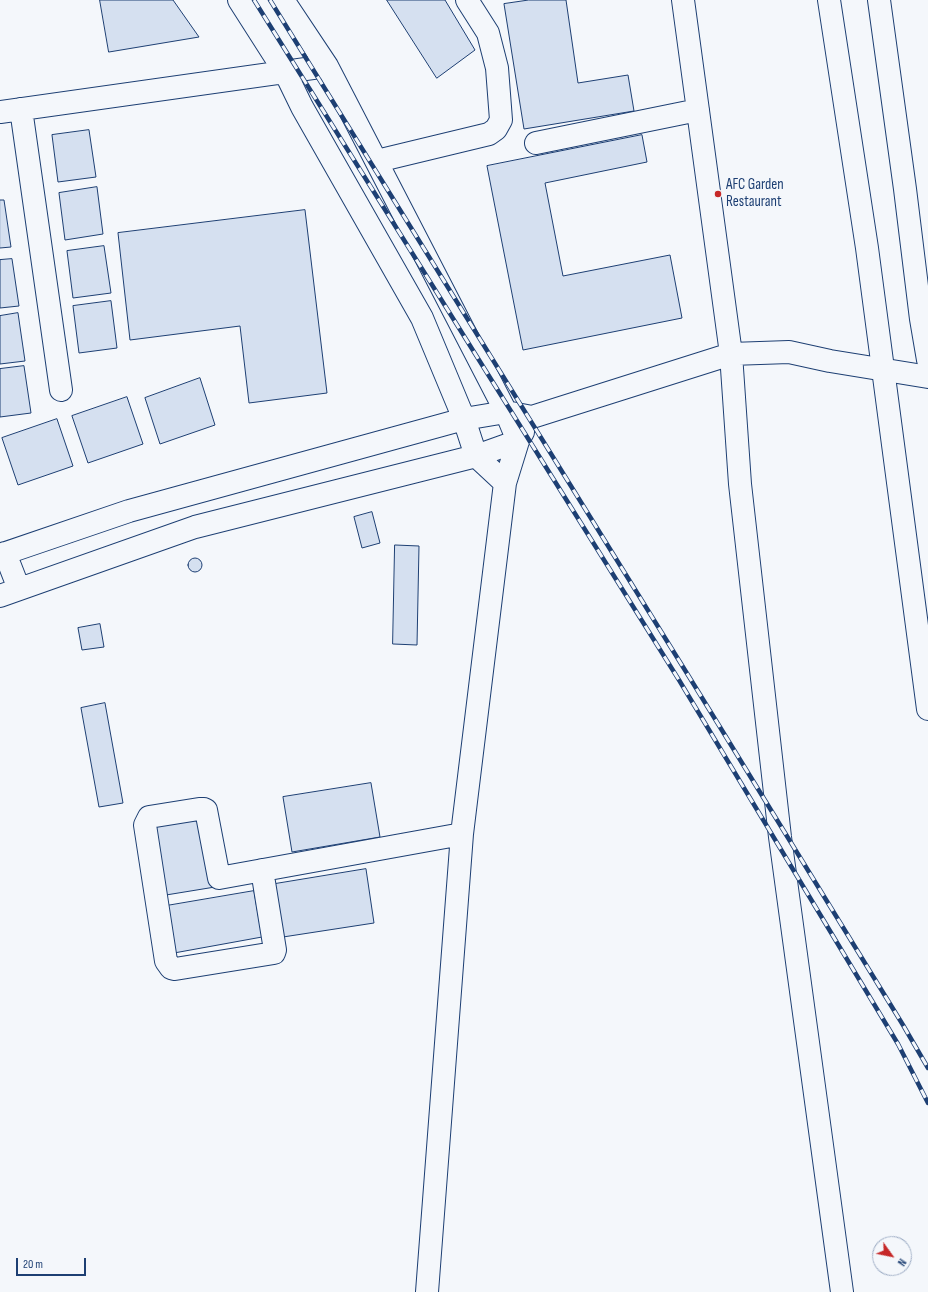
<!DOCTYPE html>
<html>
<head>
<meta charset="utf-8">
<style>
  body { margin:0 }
  #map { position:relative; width:928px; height:1292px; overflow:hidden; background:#f4f7fb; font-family:"Sofia Sans Condensed",sans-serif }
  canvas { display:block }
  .north { position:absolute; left:872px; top:1236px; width:40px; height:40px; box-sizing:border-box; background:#f4f7fb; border:1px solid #9eadc5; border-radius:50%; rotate:123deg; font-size:11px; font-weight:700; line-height:16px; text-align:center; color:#1d3f73 }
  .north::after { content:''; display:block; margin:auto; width:14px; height:18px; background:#c62828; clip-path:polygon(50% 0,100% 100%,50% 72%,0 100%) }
  .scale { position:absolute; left:16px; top:1258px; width:70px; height:18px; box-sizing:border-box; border:2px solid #1d3f73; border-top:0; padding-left:5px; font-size:12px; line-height:14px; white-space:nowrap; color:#1d3f73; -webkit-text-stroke:3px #f4f7fb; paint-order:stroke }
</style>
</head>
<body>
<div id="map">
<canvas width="928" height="1292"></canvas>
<div class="north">N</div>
<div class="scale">20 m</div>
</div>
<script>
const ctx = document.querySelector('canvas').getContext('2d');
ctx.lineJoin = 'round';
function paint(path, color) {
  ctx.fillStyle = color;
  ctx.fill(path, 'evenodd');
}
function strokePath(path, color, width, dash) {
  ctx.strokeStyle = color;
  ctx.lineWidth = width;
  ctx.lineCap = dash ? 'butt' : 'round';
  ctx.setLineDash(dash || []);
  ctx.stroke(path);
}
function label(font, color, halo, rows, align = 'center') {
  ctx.font = font + ' "Sofia Sans Condensed",sans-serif';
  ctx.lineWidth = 3;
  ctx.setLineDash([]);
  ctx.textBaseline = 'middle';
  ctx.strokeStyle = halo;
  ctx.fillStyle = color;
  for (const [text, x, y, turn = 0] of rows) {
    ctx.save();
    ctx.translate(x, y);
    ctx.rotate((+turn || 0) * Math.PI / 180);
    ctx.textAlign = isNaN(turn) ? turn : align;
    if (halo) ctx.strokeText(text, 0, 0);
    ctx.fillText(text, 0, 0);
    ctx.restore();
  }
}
const building = new Path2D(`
  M100 0H173L199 37 109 52Z
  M387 0H445L475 50 437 78Z
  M529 0H566L578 83 628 75 634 111 524 129 504 4Z
  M89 130 96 177 58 182 52 135Z
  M642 135 647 162 545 183 563 276 670 255 682 318 523 350 487 166Z
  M97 187 103 234 65 240 59 193Z
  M0 200H4L11 247 0 248Z
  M305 210 327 393 249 403 240 326 130 340 118 233Z
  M104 246 111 293 73 298 67 251Z
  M12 259 19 306 0 308V260Z
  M111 301 117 348 79 353 73 306Z
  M18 313 25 361 0 364V316Z
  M24 366 31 413 0 417V369Z
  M200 378 215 425 160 444 145 398Z
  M127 397 143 444 88 463 72 416Z
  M57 419 73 466 18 485 2 438Z
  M372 512 380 543 362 548 354 517Z
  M395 545 419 546 417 645 393 644Z
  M188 565a7 7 0 1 1 14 0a7 7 0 1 1-14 0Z
  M100 624 104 647 82 650 78 628Z
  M105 703 123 803 99 807 81 708Z
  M371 783 380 837 292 852 283 797Z
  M203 812 215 887 166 895 154 820Z
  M366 869 374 923 283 937 275 884Z
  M254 891 262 937 174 953 166 906Z`);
paint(building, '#d5e0f0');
strokePath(building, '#1d3f73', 1);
const minor = new Path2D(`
  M239 0 285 72 302 107 422 318 464 419 476 456 505 483
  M283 0 327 66 506 412 518 441 505 483 462 834 427 1292
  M683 0 731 354 740 484 780 837 842 1292
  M21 109 61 390
  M0 112 327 66
  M536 143 698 110
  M377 161 489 134 496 129 501 120 497 68 488 33 467 0
  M5 553 19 589
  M0 555 129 511 464 419 506 412 532 417 731 354 789 352 830 361 928 377
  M0 596 195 527 476 456 518 441 523 432
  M262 870 275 950 274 953 175 969 171 968 166 961 145 825 149 817 199 809H204L206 810 219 878C300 863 381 849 462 834`);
const major = new Path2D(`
  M829 0 867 248 928 709
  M879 0 905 189 921 319 928 360`);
strokePath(minor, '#1d3f73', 24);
strokePath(major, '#1d3f73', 24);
strokePath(minor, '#f4f7fb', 22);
strokePath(major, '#f4f7fb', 22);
const rail = new Path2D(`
  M254 0 679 680 898 1044 928 1103
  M270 0 688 675 903 1025 928 1068`);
strokePath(rail, '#1d3f73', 4.5);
strokePath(rail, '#f4f7fb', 3, [9]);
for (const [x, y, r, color] of [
  [718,194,4,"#c62828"]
]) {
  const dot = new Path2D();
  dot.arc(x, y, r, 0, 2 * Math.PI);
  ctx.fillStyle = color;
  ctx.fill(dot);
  strokePath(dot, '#f4f7fb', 1.5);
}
label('15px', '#1d3f73', '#f4f7fb', [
  ["AFC Garden",726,185],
  ["Restaurant",726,202]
], 'left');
</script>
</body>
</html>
